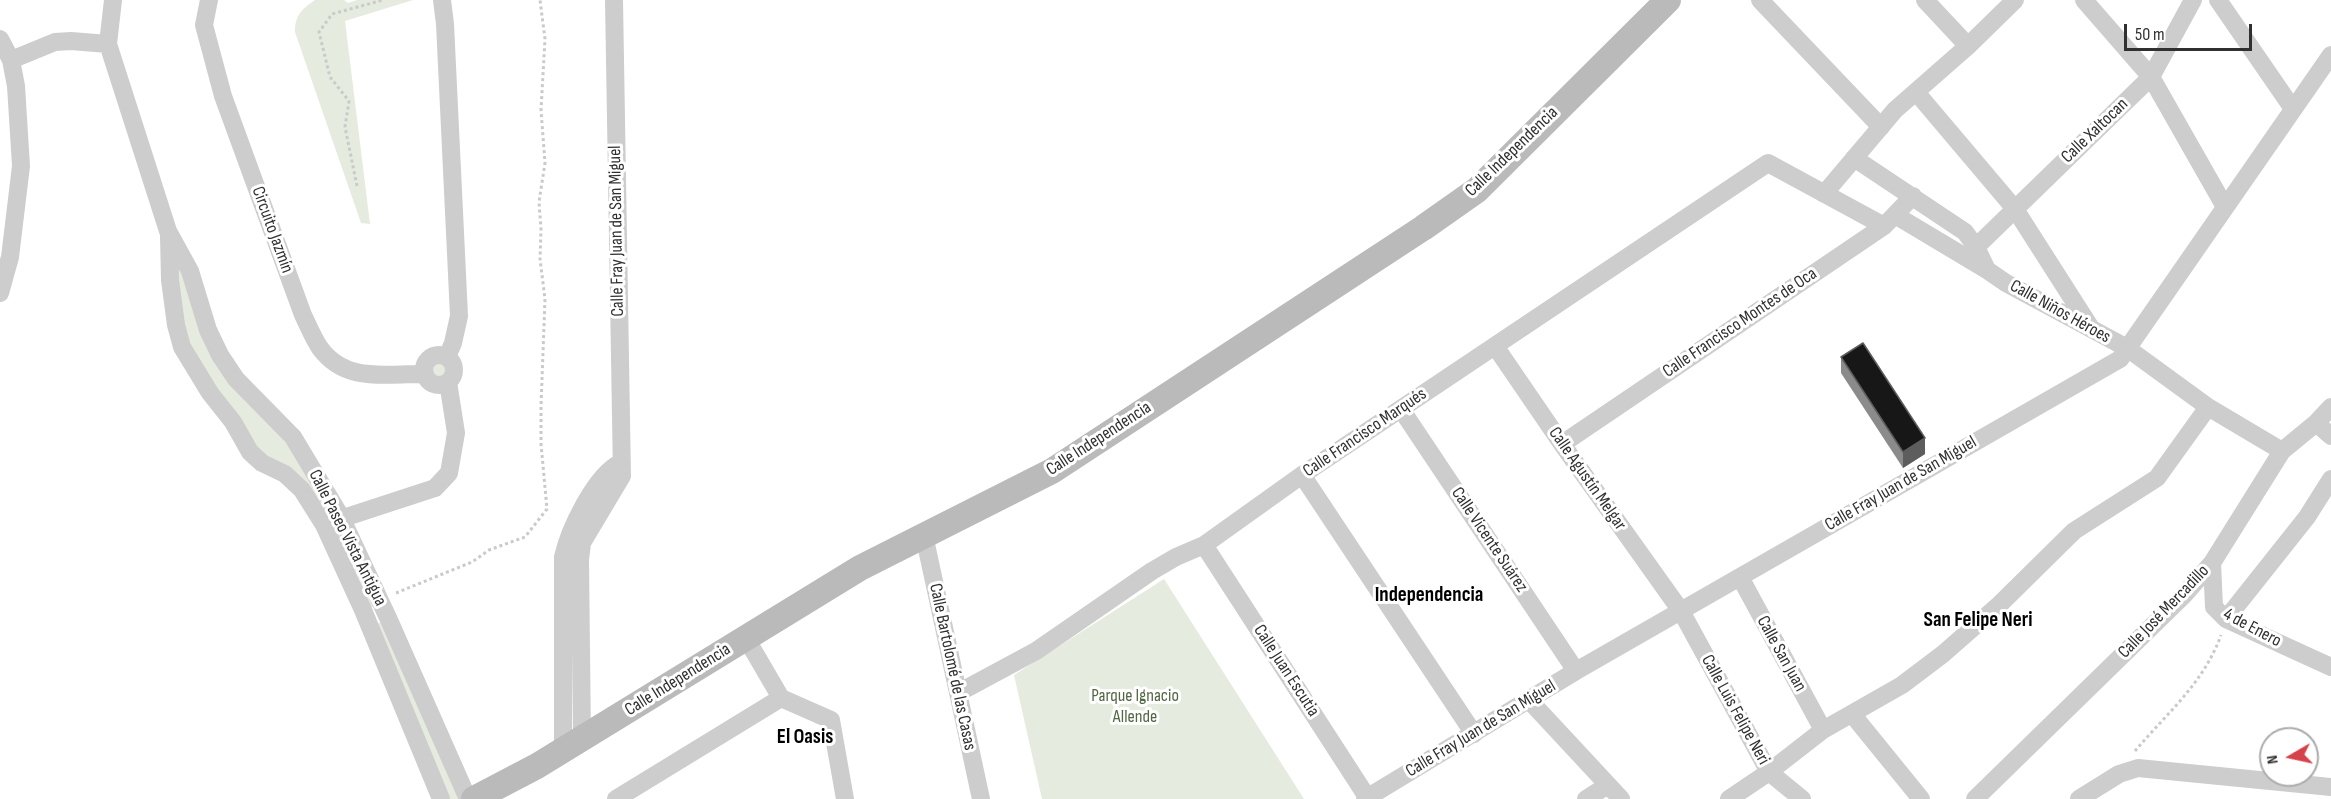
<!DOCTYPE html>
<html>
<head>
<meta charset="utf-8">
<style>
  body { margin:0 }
  #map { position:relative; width:2331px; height:799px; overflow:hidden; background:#fff; font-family:"Sofia Sans Condensed",sans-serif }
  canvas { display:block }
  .north { position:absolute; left:2259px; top:727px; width:60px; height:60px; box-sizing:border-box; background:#fff; border:2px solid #acacac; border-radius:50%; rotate:261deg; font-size:16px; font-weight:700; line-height:24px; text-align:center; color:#303030 }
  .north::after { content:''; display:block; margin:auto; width:21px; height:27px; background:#d64249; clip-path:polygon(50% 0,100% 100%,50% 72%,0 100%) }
  .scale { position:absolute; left:2124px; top:24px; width:128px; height:27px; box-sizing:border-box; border:3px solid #303030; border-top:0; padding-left:8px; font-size:18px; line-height:21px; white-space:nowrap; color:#303030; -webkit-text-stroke:4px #fff; paint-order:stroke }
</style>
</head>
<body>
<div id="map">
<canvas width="2331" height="799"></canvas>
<div class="north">N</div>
<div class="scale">50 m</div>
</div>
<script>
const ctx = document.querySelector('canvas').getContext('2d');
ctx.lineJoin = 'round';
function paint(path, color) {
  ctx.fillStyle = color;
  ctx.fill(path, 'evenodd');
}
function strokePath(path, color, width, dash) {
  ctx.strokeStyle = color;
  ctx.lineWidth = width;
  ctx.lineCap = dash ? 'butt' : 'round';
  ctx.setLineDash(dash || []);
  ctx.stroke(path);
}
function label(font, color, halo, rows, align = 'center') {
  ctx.font = font + ' "Sofia Sans Condensed",sans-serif';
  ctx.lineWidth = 6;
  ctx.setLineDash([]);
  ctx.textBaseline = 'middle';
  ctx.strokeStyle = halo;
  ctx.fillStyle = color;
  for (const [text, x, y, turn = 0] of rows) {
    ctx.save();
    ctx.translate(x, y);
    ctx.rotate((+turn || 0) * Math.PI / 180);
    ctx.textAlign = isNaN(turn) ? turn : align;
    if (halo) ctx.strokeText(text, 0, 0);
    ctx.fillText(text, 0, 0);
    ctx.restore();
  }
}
paint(new Path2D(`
  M315 0H344L348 3 357 0H413L345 21 370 224 361 223 295 32C295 15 302 9 315 0Z
  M168 231 208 330 271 413 381 604 363 610 302 490 262 463 182 347Z
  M424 370a15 15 0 1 1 30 0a15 15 0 1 1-30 0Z
  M1164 579 1304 799H1042L1014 675Z
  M389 620 468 799H441L369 626Z`), '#e5ebdf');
strokePath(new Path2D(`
  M357 186 345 127 349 101 330 77 319 32 332 14 383 0
  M396 593 472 562 489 550 525 537 547 509 541 444V406L545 299 540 259 541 229 539 202 545 163 541 110 545 39 540 0
  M2135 751C2166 714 2204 683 2221 635`), '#cacaca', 3, [3, 3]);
strokePath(new Path2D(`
  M113 0 108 44 168 231 190 271 208 330 220 355 236 379 293 437 341 517 389 620 468 799
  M209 0 204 25 223 96 303 315C308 325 313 338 320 348 346 384 387 373 425 374
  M442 0 445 24 459 316 453 343 447 357
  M1760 0 1881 127
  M1925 0 1968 46
  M2084 0 2151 77 2225 207
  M2218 0 2293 109
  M0 39 11 60 16 86 21 166 10 257 0 293
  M11 60 55 42 71 41 108 44
  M1916 92 2015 209 2091 328
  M1854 158 1965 232 1976 247 1987 270 2006 283 2127 348 2208 407 2282 451
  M1824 194 1895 110 1968 46 2015 0
  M1895 215 1987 270
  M169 236 170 280 176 325 182 347 210 393 233 422 250 452 262 463 285 474 302 490 324 525 363 610 441 799
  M1976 247 2151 77 2193 0
  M1495 346 1562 444 1681 611 1769 772 1802 799
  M424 370a15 15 0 1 1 30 0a15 15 0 1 1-30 0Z
  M1401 409 1576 671
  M2316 423 2331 436
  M1562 444 1884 226 1913 196
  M1302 475 1474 734
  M331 522 435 488 449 473 456 433 448 382
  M924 535 981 799
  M1204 545 1367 797
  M2212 563 2214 607 2226 619 2331 667
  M1740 577 1823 730
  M2226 619 2307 517 2331 479
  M746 638 781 698 831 720 845 799
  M958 693 1036 651 1152 571 1176 557 1204 545 1302 475 1768 163 1884 226
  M1529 700 1621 799
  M1852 714 1921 799
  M582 739 580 560 582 543 622 476 614 0
  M563 750V557C569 530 595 475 620 463
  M616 799 781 698
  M1365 799 1576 671 2120 359 2331 55
  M1586 799 1608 785
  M1729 799 1769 772 1823 730 1902 685 1943 654 2000 604 2074 531 2157 478 2208 407
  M1975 799 2184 595 2212 563 2282 451 2316 423 2331 407
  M2079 799 2119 774 2138 768 2331 787`), '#cdcdcd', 18);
strokePath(new Path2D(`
  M474 799 537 766 860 568 1052 471 1423 228 1477 190 1668 0`), '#bababa', 26);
paint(new Path2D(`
  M1841 357 1925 454 1903 468 1841 373Z`), '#8b8b8b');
paint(new Path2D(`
  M1925 438V454L1903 468V452Z`), '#5d5d5d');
const building = new Path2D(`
  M1863 343 1925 438 1903 452 1841 357Z`);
paint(building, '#171717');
strokePath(building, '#5d5d5d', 1.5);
label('18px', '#303030', '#fff', [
  ["Calle Xaltocan",2095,131,-44],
  ["Calle Independencia",1512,152,-44],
  ["Circuito Jazmín",272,230,70],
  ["Calle Fray Juan de San Miguel",617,231,-91],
  ["Calle Niños Héroes",2060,312,29],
  ["Calle Francisco Montes de Oca",1740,323,-34],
  ["Calle Francisco Marqués",1365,433,-34],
  ["Calle Independencia",1099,439,-33],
  ["Calle Agustín Melgar",1587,479,55],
  ["Calle Fray Juan de San Miguel",1901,484,-30],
  ["Calle Paseo Vista Antigua",347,538,63],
  ["Calle Vicente Suárez",1489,540,56],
  ["Calle José Mercadillo",2164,612,-46],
  ["4 de Enero",2252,628,28],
  ["Calle San Juan",1781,654,61],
  ["Calle Bartolomé de las Casas",952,667,78],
  ["Calle Juan Escutia",1286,671,57],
  ["Calle Independencia",678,680,-32],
  ["Calle Luis Felipe Neri",1735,710,61],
  ["Calle Fray Juan de San Miguel",1481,729,-31]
]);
label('18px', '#526841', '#fff', [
  ["Parque Ignacio",1135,696],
  ["Allende",1135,717]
]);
label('bold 21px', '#000', '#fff', [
  ["Independencia",1429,596],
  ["San Felipe Neri",1978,621],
  ["El Oasis",805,738]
]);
</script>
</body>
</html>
